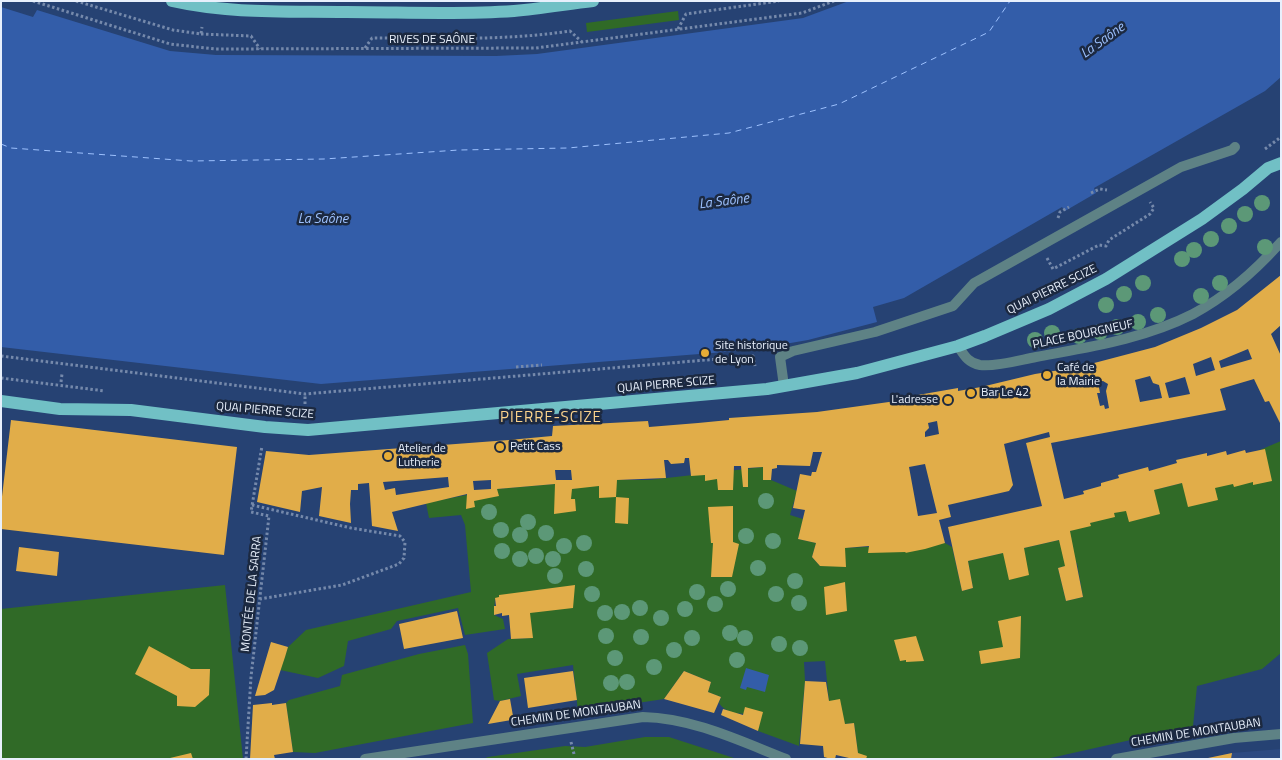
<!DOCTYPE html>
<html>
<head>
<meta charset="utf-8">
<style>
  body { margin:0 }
  #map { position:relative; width:1282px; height:760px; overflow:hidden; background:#264273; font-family:"Titillium Web",sans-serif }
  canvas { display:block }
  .frame { position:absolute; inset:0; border:2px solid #e8f0fc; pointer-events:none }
</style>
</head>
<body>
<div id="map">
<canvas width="1282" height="760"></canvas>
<div class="frame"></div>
</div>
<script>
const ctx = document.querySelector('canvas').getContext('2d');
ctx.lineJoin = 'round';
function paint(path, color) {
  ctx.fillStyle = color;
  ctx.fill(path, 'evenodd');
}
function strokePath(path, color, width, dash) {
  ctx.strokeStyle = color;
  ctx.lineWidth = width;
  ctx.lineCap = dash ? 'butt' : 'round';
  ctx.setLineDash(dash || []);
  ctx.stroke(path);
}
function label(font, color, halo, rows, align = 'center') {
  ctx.font = font + ' "Titillium Web",sans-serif';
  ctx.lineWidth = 5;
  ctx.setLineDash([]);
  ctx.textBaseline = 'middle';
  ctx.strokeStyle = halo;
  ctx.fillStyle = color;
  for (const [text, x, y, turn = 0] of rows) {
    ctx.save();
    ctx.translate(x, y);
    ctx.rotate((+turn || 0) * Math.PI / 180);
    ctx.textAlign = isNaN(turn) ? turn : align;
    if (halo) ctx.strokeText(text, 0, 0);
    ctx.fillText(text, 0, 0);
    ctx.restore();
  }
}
paint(new Path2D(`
  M1281 749V759H1204L1232 753Z`), '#2c4a82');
paint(new Path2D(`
  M678 11 679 20 587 32 586 23Z
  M1281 441V653L1262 669 1197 686 1193 726 1046 759H866L858 753 854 723 845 724 829 701 825 661 804 662 805 681 799 746 758 731 762 712C748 714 728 717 719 703L721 697 708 692 711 682 684 671 664 699 578 712 573 665 517 674 521 696 500 701 494 700 487 653 508 639 532 638 495 598 494 615 503 619 505 629 465 635 458 608 397 621 391 629 348 641 344 666 318 678 280 670 288 647 306 630 471 592 465 525 461 515 429 518 426 503 497 489 555 484 572 489 617 480H649L763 467V480H771L797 491 790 515 803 519 798 539 816 543 812 557 820 566 845 548 945 543 952 547 962 591 973 588 968 561 1059 540 1070 531 1114 513 1154 490 1182 483ZM1077 563 1083 597 1066 601 1058 568Z
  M225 585 243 759H1V609Z
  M465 645 468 654 473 723 315 753 293 752 286 703 289 700 340 686 342 675 419 654Z
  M645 737H669L737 759H483L488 757 565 746 585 747Z`), '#306a27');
paint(new Path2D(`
  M849 1H1281V77L1265 91 1094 188 1096 193 1065 211 1062 207 904 298 873 307 877 322 808 340 750 350 321 384 1 347V7L33 17 37 10 170 51 216 55 496 56 537 54 803 18Z
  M746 668 769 675 765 692 747 687 746 690 740 688Z`), '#335da9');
strokePath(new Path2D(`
  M1 144 11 148 191 161 324 159 459 150 568 148 729 133 839 104 989 32 1010 1`), '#9dc1fe', 1, [6, 5]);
paint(new Path2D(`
  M1281 275V325L1271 334 1281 356V425L1269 401 1265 402 1254 379 1220 389 1226 410 1051 443 1064 499 1084 494 1083 491 1101 486V483L1119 478 1118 475 1148 467 1149 471 1177 463 1176 460 1207 453V456L1226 451 1227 455 1245 450 1246 453 1265 449 1272 481 1253 485V482L1234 487 1233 484 1215 488 1218 500 1188 507 1182 483 1154 490 1160 514 1129 522 1126 511 1114 513 1115 517 1090 523 1091 526 1070 531 1083 597 1066 601 1058 568 1065 566 1059 540 1024 548 1029 575 1009 580 1003 553 968 561 973 588 962 591 948 527 1042 506 1026 443 1050 437 1049 432 1004 444 1013 485 1009 491 948 505 951 517 939 520 945 543 925 549 905 553 906 552 868 553 869 546 845 548 846 567 820 566 812 557 816 543 798 539 805 510 793 508 800 474 811 476 812 472H816L822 452H813L810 466 777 465V468L772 469 771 480H763V467L748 468V487H743L741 466H734L733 490H718L717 479 705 481V475L691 476 689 458H685L684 463 671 464 668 460H664L666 478 617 480 616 497 599 498V486L572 489 571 499H575L576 511 554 514 555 484 497 489 499 496 474 501 475 507 466 509 467 494 392 512 398 531 372 526 369 483 358 484V490H351L350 504 351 523 319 516 322 487 302 491 300 512 257 502 266 451 309 455 509 440 552 436 553 426 648 421 649 427 698 423 729 420V418L817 412 896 401 895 399 958 388V391L981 387 1035 374 1079 367 1155 347 1201 328 1237 310ZM1248 349 1252 359 1221 368 1219 361ZM1211 357 1215 370 1196 376 1193 364ZM1150 376 1153 383 1159 385 1162 398 1140 402 1135 380ZM1185 377 1190 394 1169 398 1165 383ZM1103 381 1108 384 1106 391 1109 408 1105 409 1104 405 1100 406 1097 393H1100L1098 382ZM937 421 939 434 925 437V432L929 428 928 423ZM925 464 937 513 918 516 909 467ZM555 470H571L572 480H556ZM448 477 449 487 396 495 395 488 385 490 383 482ZM491 480V489L474 490 473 481Z
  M11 420 237 447 224 555 1 529V505Z
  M616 497 629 498 628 524 615 523Z
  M733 506V542L739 544 732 577H711L713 543H711L708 507Z
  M19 547 59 552 57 576 16 571Z
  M845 582 847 611 826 615 824 587Z
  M575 585 573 608 530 613 533 638 511 639 509 615 502 616V613L494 615V606H496L495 598 499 597V595Z
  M457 611 463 638 404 649 399 624Z
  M1021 616 1020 658 981 664 979 651 1003 647 998 621Z
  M916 636 924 661 906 662V660L900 661 894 640Z
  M271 642 288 647 285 657 274 690 265 695 255 696Z
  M149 646 191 669H210L209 695 195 707 177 706V696L135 674Z
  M573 671 577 700 528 708 524 678Z
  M684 671 711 682 708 692 721 697 714 713 664 699Z
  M805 681 826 682 829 701 840 699 845 724 854 723 858 753 867 756 866 759 849 758 836 755 835 759H831L824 757 823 746 800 744Z
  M510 699 513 716 528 714 529 717 488 724 500 701Z
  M272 703V705L286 703 293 752 274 755 275 759H250L253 705Z
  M745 707 763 712 758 731 721 715 723 709 743 715Z
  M191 753 193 759H170V758Z
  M1232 753 1231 759H1208V758Z`), '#e1ad49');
strokePath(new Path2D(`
  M33 1 170 44 215 49 536 48 802 13 834 1
  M76 1 173 30 201 34 202 27
  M678 29 686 14 779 1
  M201 34 251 36 260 49
  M365 48 372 38C438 38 504 41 570 31L582 42
  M1265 149 1281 137
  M1091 193 1100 189 1107 190
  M1058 218 1060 212 1069 207
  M1047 258 1053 269 1099 245 1106 246 1109 240 1150 214 1154 208 1150 202
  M1 356 305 394 753 356 755 366
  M516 367 542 365
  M1 378 105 391
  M61 382 62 374
  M305 404V394
  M252 505 351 528 400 536 405 542 404 558 399 564 342 585 260 599
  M571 742 574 754
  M246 759 251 677 269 516 251 512 262 446`), '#7589ab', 3, [2.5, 2.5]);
strokePath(new Path2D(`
  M784 386 780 357 793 351 875 332 953 306 974 283 1181 167 1232 150 1235 147`), '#5e8285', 10);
strokePath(new Path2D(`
  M958 346C964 355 968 363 980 365 996 367 1020 360 1036 357 1089 347 1144 339 1193 314 1227 296 1256 270 1281 242
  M365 759 643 717C693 718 740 741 786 759
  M1116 759 1234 738 1281 734`), '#5e8285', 10);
strokePath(new Path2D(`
  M172 1C229 14 288 11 346 12 402 12 458 15 514 11 540 9 567 4 593 1
  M1 401 60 409 131 410 265 427 308 430 767 389 857 373 958 346 985 336 1049 309 1106 279 1202 219 1243 189 1268 168 1281 163`), '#71c0c5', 12);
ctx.fillStyle = '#5c9877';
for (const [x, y] of [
  [1262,203],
  [1245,214],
  [1229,226],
  [1211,239],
  [1265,247],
  [1194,250],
  [1182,259],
  [1143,283],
  [1220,283],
  [1124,294],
  [1201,296],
  [1106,305],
  [1158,315],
  [1138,322],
  [1117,327],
  [1100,332],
  [1052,333],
  [1079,336],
  [1035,340],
  [766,501],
  [489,512],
  [528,522],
  [501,530],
  [546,533],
  [520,535],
  [746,536],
  [773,541],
  [584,543],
  [564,546],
  [502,551],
  [536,556],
  [520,559],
  [553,559],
  [758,568],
  [586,569],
  [555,576],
  [795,581],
  [728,589],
  [697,592],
  [592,594],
  [776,594],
  [799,603],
  [715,604],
  [640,608],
  [685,609],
  [622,612],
  [605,613],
  [661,618],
  [730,633],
  [606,636],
  [641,637],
  [692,638],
  [745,638],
  [779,644],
  [800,648],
  [674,650],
  [615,658],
  [737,660],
  [654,667],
  [627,682],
  [611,683]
]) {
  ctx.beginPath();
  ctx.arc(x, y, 8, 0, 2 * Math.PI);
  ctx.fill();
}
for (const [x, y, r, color] of [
  [705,353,5,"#e6ac36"],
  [1047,375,5,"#e6ac36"],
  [971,393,5,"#e6ac36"],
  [948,400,5,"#e6ac36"],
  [500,447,5,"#e6ac36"],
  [388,456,5,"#e6ac36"]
]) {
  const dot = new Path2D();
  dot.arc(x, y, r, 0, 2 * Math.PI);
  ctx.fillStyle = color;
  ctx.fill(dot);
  strokePath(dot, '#1c2940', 2);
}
label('12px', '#e8f0fc', '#1c2940', [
  ["RIVES DE SAÔNE",432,40],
  ["QUAI PIERRE SCIZE",1052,290,-26],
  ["PLACE BOURGNEUF",1083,335,-12],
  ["QUAI PIERRE SCIZE",666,385,-5],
  ["QUAI PIERRE SCIZE",265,411,5],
  ["MONTÉE DE LA SARRA",252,594,-84],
  ["CHEMIN DE MONTAUBAN",576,714,-8],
  ["CHEMIN DE MONTAUBAN",1196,733,-9]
]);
label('12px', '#e8f0fc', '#1c2940', [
  ["Site historique",715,346],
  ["de Lyon",715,360],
  ["Café de",1057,368],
  ["la Mairie",1057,382],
  ["Bar Le 42",981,393],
  ["L'adresse",938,400,"right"],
  ["Petit Cass",510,447],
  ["Atelier de",398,449],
  ["Lutherie",398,463]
], 'left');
label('italic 14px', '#9dc1fe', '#1c2940', [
  ["La Saône",1103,41,-36],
  ["La Saône",724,202,-7],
  ["La Saône",323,220]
]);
ctx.letterSpacing = '1px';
label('15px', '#fcd48d', '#1c2940', [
  ["PIERRE-SCIZE",551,418]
]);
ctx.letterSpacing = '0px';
</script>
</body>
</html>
